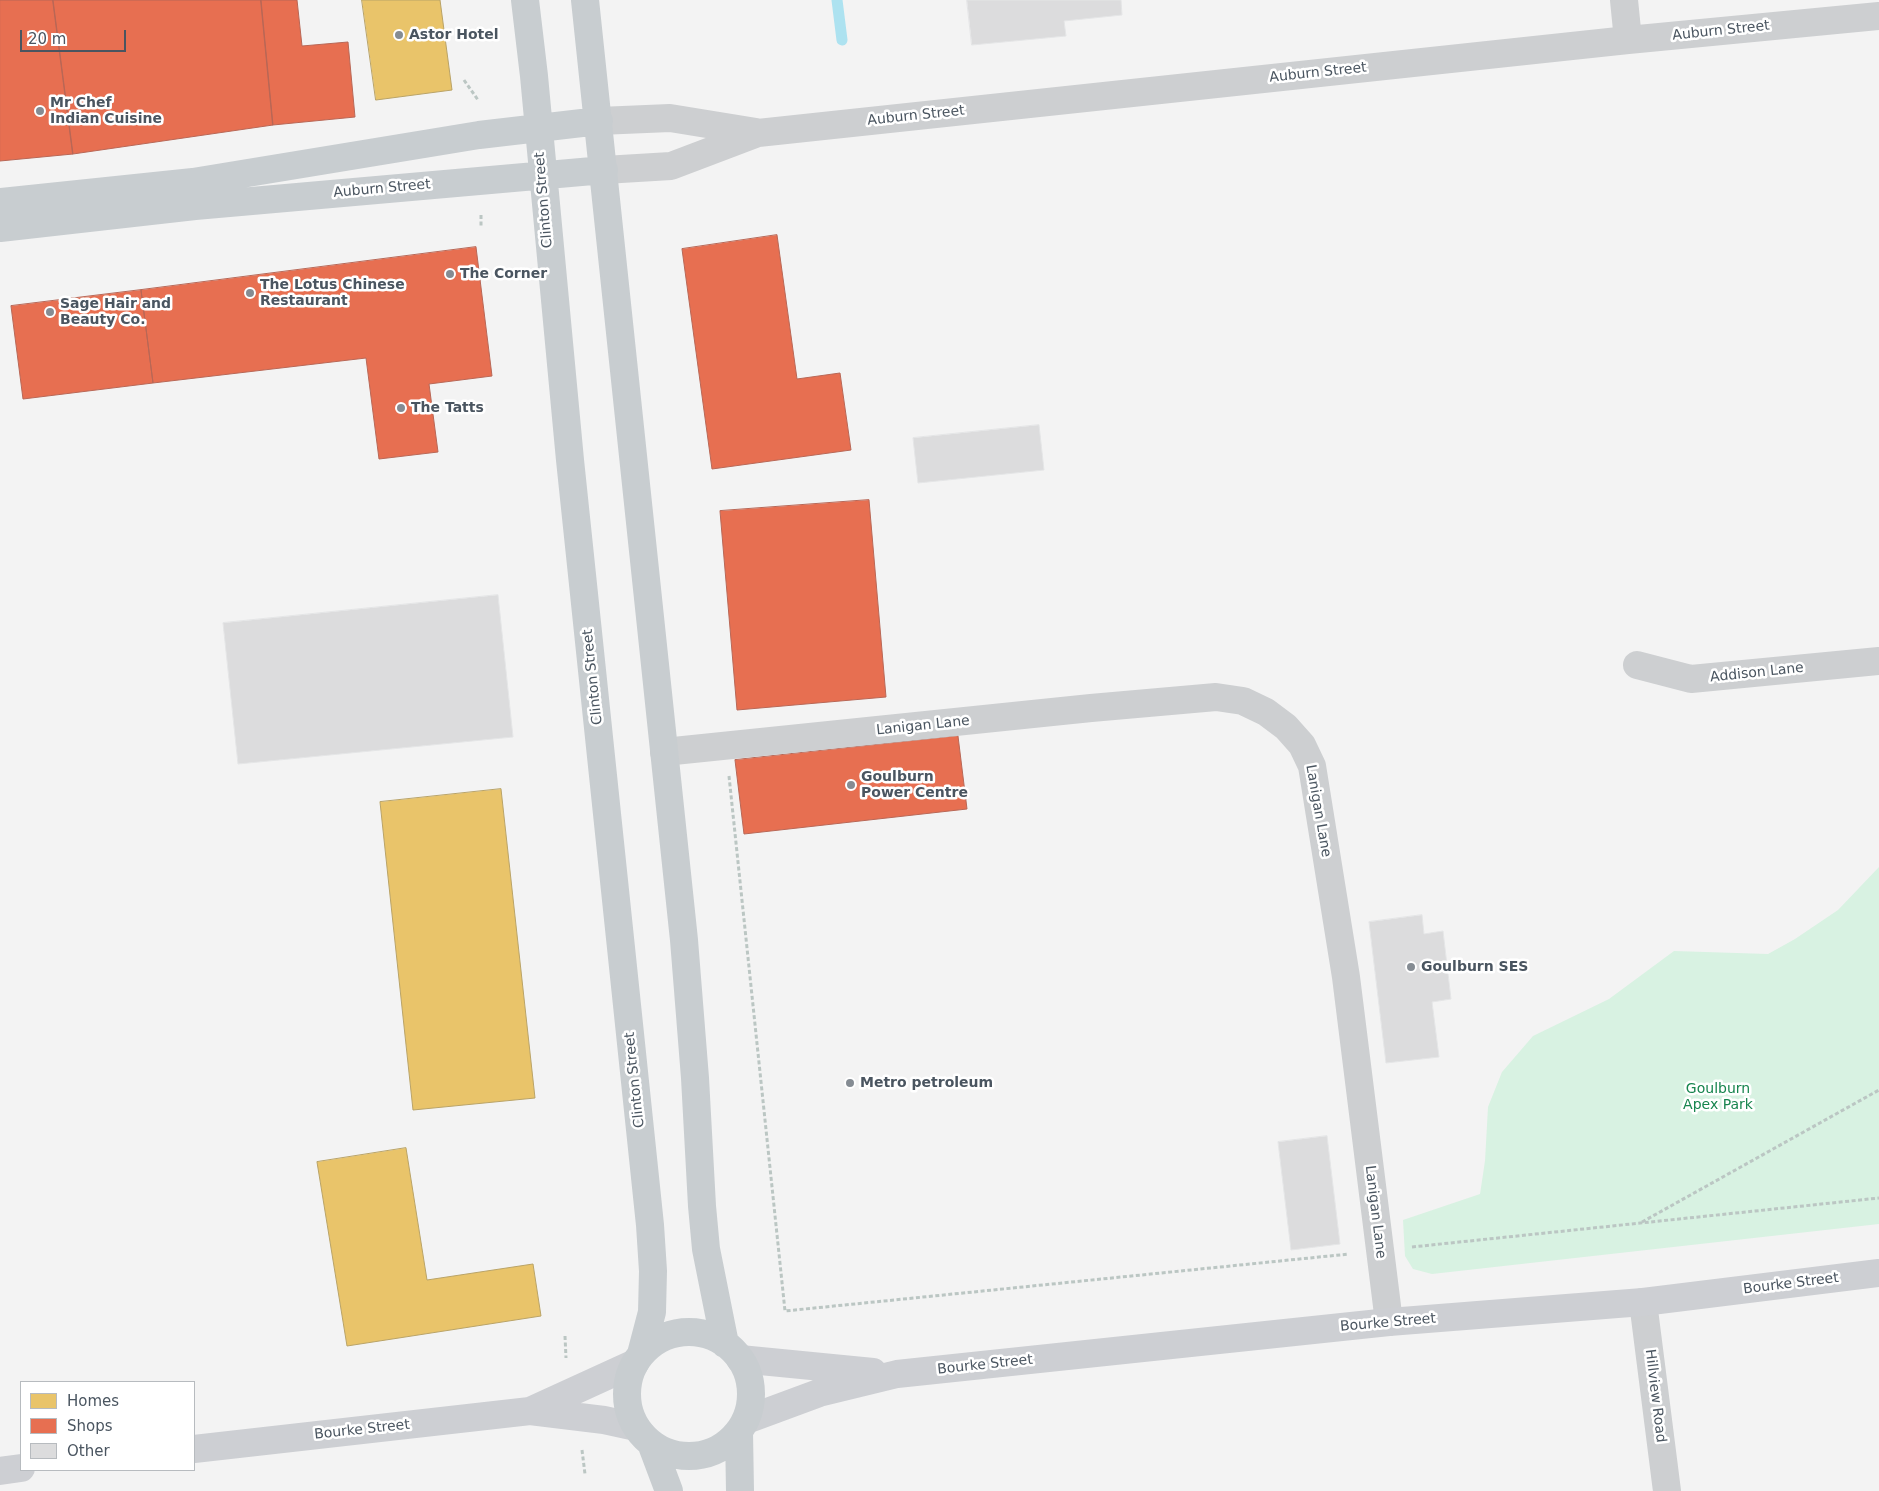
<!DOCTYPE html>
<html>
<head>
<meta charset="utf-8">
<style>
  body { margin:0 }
  #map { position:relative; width:1879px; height:1491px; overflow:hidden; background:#f3f3f3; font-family:"DejaVu Sans",sans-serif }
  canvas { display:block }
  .legend { position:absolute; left:20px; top:1381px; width:175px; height:90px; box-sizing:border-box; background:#fff; border:1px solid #b7bbbf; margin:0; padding:6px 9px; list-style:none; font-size:15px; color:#4a5560 }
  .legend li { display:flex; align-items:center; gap:10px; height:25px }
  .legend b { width:25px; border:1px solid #b7bbbf }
  .scale { position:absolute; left:20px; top:30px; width:106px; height:22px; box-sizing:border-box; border:2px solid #4a5560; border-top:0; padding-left:6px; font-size:15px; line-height:18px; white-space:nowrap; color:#4a5560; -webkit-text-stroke:4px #fff; paint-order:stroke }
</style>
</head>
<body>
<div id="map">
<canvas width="1879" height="1491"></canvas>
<ul class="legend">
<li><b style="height:14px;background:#e9c46a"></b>Homes</li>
<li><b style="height:14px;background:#e76f51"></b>Shops</li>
<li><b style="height:14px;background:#dcdcdd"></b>Other</li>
</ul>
<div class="scale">20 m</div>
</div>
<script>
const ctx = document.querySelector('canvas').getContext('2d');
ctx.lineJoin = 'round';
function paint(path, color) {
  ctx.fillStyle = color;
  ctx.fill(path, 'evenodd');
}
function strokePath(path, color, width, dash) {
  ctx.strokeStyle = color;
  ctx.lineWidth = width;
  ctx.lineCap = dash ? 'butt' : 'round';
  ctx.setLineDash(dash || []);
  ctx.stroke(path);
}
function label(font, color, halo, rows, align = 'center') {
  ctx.font = font + ' "DejaVu Sans",sans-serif';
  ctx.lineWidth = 5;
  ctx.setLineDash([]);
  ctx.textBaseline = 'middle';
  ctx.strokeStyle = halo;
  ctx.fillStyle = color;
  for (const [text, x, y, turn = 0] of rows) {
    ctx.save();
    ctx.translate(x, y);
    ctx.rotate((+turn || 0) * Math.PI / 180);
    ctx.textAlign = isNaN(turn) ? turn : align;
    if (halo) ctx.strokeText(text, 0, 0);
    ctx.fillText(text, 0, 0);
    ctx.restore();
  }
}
paint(new Path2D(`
  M1879 867V1224L1432 1274 1413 1269 1405 1256 1403 1220 1480 1194 1485 1161 1488 1107 1502 1072 1533 1036 1609 999 1674 951 1768 954 1795 939 1838 910Z`), '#d8f2e2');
const homes = new Path2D(`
  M362 0H440L452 90 376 100Z
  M501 789 535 1098 413 1110 380 802Z
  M406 1148 427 1280 533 1264 541 1316 347 1346 317 1162Z`);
paint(homes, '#e9c46a');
strokePath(homes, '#b9a367', 1);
const shops = new Path2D(`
  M0 0H53L73 154 0 161Z
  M53 0H261L273 125 73 154Z
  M261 0H297L302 46 348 42 355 117 273 125Z
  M777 235 797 379 840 373 851 450 712 469 682 249Z
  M476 247 492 376 429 384 438 452 379 459 366 358 153 383 141 290Z
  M141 290 153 383 23 399 11 306Z
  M869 500 886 697 737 710 720 511Z
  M958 736 967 809 744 834 735 760Z`);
paint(shops, '#e76f51');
strokePath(shops, '#b86756', 1);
strokePath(new Path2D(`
  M837 0 842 40`), '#ade2f0', 11);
const building = new Path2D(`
  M967 0H1121L1122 15 1064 21 1066 36 972 45Z
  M1039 425 1044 470 918 483 913 438Z
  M498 595 513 737 238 764 223 623Z
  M1422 915 1424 934 1443 931 1451 999 1432 1002 1439 1057 1386 1063 1369 922Z
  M1327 1136 1340 1244 1291 1250 1278 1142Z`);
paint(building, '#dcdcdd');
strokePath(building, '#e4e5e6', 1);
strokePath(new Path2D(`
  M464 80 478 100
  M481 215V228
  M729 776 785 1311 1349 1254
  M1642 1222 1879 1090
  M1412 1247 1879 1198
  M565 1336 566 1358
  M582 1450 585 1474`), '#bbc6c3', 3, [4, 2.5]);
strokePath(new Path2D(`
  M1624 0 1628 40
  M599 121 670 118 756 132
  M604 170 671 166 758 133 1628 40 1879 16
  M1637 665 1691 679 1879 661
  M664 752 1091 708 1216 697 1243 701 1266 712 1286 727 1302 745 1312 766 1346 977 1389 1322
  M1643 1302 1667 1491`), '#cdcfd1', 28);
strokePath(new Path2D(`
  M740 1359 873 1372
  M530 1411 635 1363
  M746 1420 819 1393 897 1374 1389 1322 1643 1302 1879 1273
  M194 1449 530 1411 604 1420 636 1427
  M0 1471 21 1468`), '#cdcfd3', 28);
strokePath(new Path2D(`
  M525 0 534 76 570 460 650 1225 653 1271 652 1312 641 1354
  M585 0 684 940 695 1078 702 1206 706 1249 725 1344
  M0 202 193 182 479 135 599 121
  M0 228 195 206 604 170
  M627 1394a62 62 0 1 1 124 0a62 62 0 1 1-124 0Z
  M739 1432 740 1491
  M651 1443 669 1491`), '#c8cdd0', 28);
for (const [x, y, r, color] of [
  [399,35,5,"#858c93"],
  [40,111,5,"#858c93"],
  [450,274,5,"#858c93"],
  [250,293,5,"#858c93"],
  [50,312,5,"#858c93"],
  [401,408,5,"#858c93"],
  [851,785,5,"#858c93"],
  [1411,967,5,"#858c93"],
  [850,1083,5,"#858c93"]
]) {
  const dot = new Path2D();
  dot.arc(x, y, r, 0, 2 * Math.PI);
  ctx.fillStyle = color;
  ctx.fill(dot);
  strokePath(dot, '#fff', 2);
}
label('14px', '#4a5560', '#fff', [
  ["Auburn Street",1721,31,-6],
  ["Auburn Street",1318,73,-6],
  ["Auburn Street",916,116,-6],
  ["Auburn Street",382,189,-5],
  ["Clinton Street",544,200,-95],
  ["Addison Lane",1757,673,-6],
  ["Clinton Street",593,677,-96],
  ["Lanigan Lane",923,726,-6],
  ["Lanigan Lane",1318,811,80],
  ["Clinton Street",635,1080,-96],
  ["Lanigan Lane",1375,1212,83],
  ["Bourke Street",1791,1284,-7],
  ["Bourke Street",1388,1323,-5],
  ["Bourke Street",985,1365,-6],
  ["Hillview Road",1655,1396,83],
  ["Bourke Street",362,1430,-6]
]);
label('bold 14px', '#4a5560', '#fff', [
  ["Astor Hotel",409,35],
  ["Mr Chef",50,103],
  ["Indian Cuisine",50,119],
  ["The Corner",460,274],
  ["The Lotus Chinese",260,285],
  ["Restaurant",260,301],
  ["Sage Hair and",60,304],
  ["Beauty Co.",60,320],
  ["The Tatts",411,408],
  ["Goulburn",861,777],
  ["Power Centre",861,793],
  ["Goulburn SES",1421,967],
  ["Metro petroleum",860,1083]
], 'left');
label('14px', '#17854e', '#fff', [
  ["Goulburn",1718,1089],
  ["Apex Park",1718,1105]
]);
</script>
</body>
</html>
